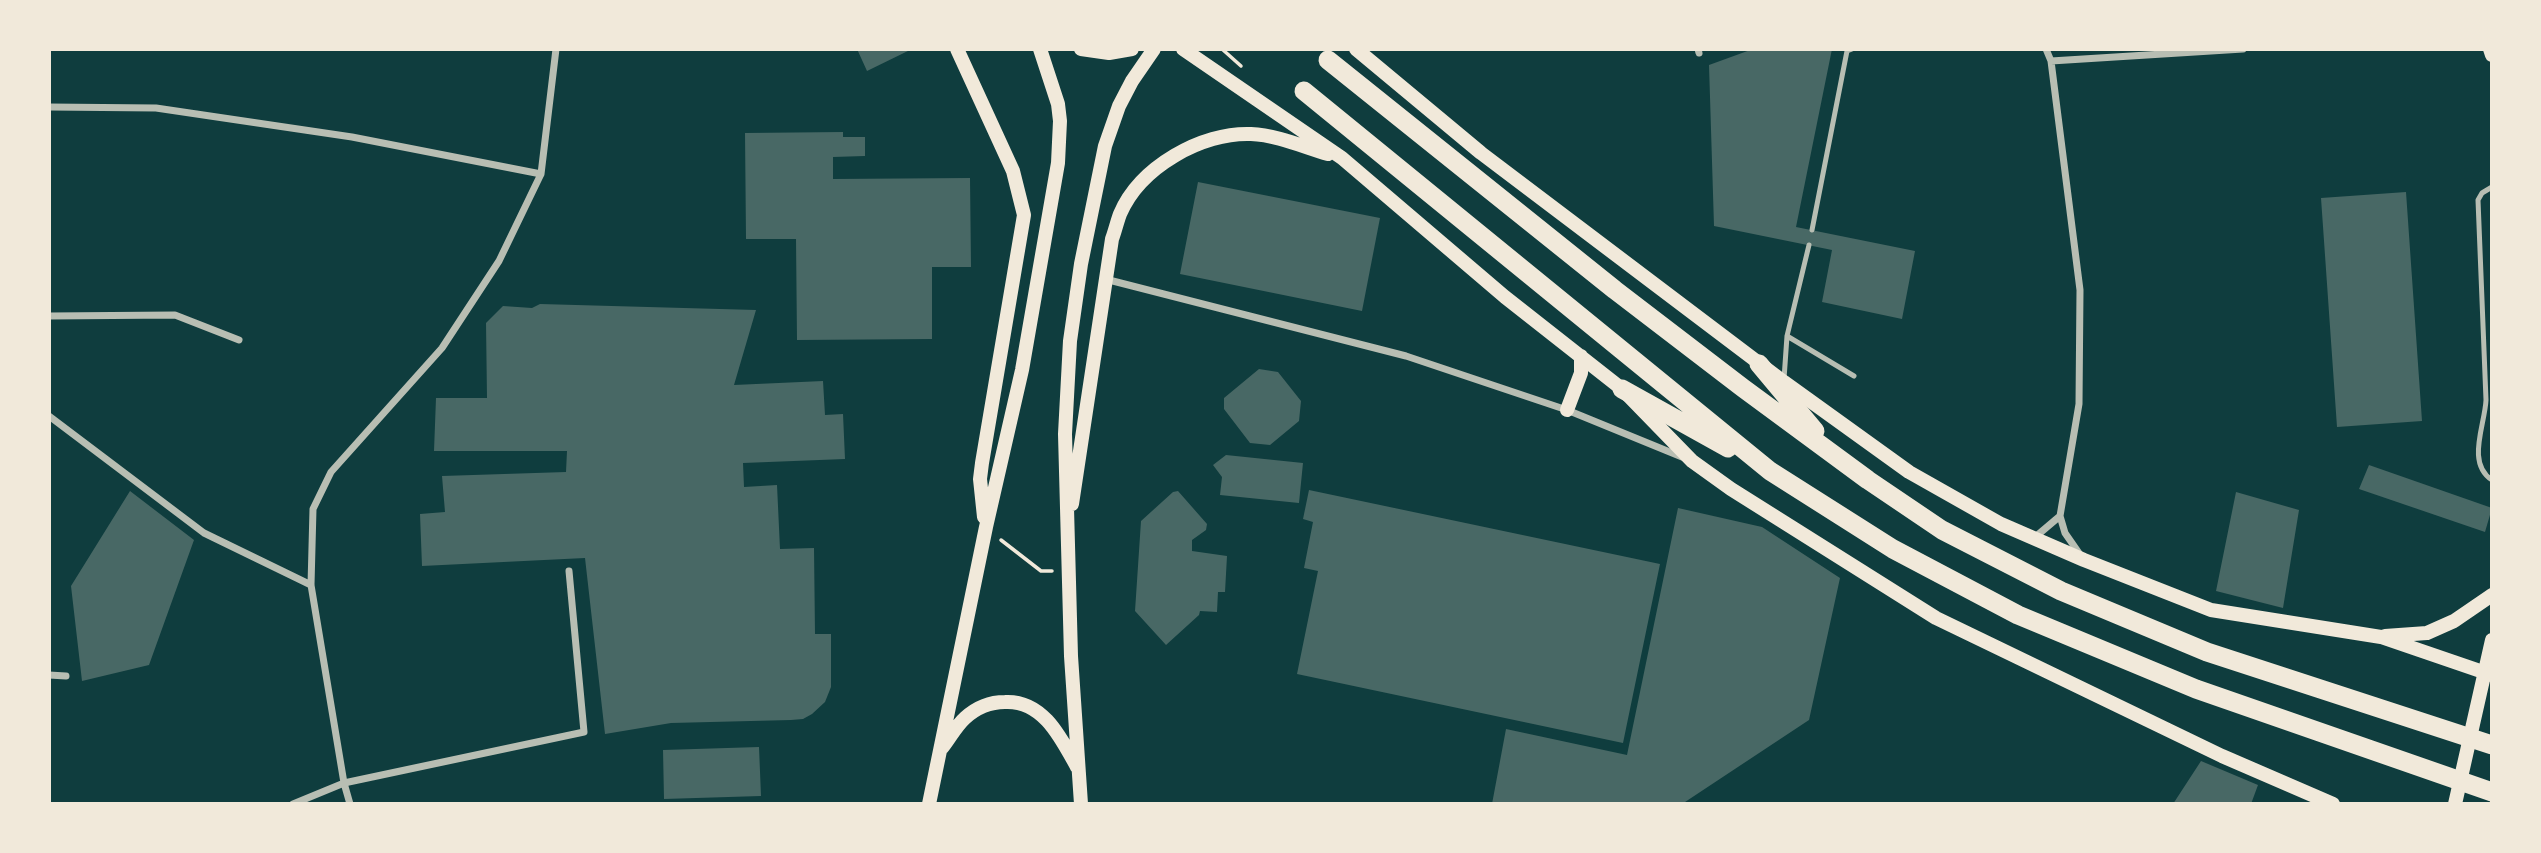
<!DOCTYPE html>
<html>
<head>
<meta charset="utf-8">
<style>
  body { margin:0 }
  #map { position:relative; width:2541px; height:853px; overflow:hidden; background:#0f3d3e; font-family:"Open Sans",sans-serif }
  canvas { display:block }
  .frame { position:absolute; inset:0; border:51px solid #f1e9da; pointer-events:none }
</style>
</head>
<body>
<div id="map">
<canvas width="2541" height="853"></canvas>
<div class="frame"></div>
</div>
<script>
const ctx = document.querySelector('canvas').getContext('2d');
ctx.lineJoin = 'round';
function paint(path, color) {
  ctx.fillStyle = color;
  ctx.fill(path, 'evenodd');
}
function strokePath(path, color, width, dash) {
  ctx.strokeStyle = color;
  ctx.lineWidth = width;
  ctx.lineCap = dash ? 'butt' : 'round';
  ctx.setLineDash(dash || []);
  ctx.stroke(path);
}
paint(new Path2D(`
  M857 49H912L867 71Z
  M1753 49H1832L1796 227 1915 251 1902 319 1822 302 1832 250 1714 226 1709 65Z
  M843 132V137H865V156L833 157V179L970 178 971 267H932V339L797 340 796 239H746L745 133Z
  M1198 182 1380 218 1362 311 1180 274Z
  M2406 192 2422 421 2337 427 2321 198Z
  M540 304 756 310 734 385 823 381 825 415 843 414 845 459 743 463 744 487 777 485 780 549 814 548 815 634H831V687L825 702 812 714 803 719 791 720 671 723 605 734 585 558 422 566 420 514 445 512 442 476 566 472 567 451H434L436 398H487L486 323 503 306 532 308Z
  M1259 369 1278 372 1301 401 1299 421 1270 445 1250 443 1224 409V398Z
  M1226 455 1303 463 1299 503 1220 495 1222 477 1213 465Z
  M2369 465 2492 508 2485 532 2359 489Z
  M1309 490 1660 564 1623 743 1297 674 1318 571 1304 568 1313 522 1303 519Z
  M130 491 194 540 149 665 82 681 71 586Z
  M1178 491 1207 524 1206 530 1192 540V551L1227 556 1225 592H1218L1217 612 1200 611 1199 615 1166 645 1135 611 1141 521 1173 492Z
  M2236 492 2299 510 2283 608 2216 591Z
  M1678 508 1762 527 1840 578 1809 720 1682 804H1492L1506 729 1627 755Z
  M759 747 761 796 664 799 663 750Z
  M2201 761 2258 785 2251 804H2173Z`), '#486865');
strokePath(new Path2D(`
  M1222 49 1241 66
  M1001 540 1041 571H1052`), '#f1e9da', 3.5);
strokePath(new Path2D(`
  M2492 187 2482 193 2478 200 2486 400C2485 425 2466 463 2492 480
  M1812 230 1847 51 1852 49
  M1787 336 1854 376
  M1784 379 1787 336 1809 245`), '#b8beb3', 5);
strokePath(new Path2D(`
  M1698 49 1699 53
  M2046 49 2051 61 2080 290 2079 404 2060 516 2065 533 2081 556
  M2051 61 2243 49
  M49 107 156 108 352 137 541 174
  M1105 279 1406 356 1567 410 1682 457
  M49 316 175 315 239 340
  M49 416 204 533 311 585
  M2034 538 2060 516
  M49 675 66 676
  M293 804 344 783 584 732 569 571
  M350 804 344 783 311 585 313 509 331 472 442 348 499 261 541 174 556 49`), '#b8beb3', 7);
strokePath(new Path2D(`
  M957 49 1013 171 1024 215 982 463 980 479 984 517
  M1081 49 1109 53 1132 49
  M1183 49 1342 158 1505 297 1622 389 1692 461 1731 489 1936 618 2222 756 2333 804
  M1356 49 1481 153 1784 382 1909 472 2001 524 2084 560 2211 610 2381 637 2492 675
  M2490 49 2492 55
  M1567 410 1581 373V356
  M1072 504 1112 239C1115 231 1117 222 1120 214 1140 167 1202 132 1251 134 1277 135 1304 147 1328 154
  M2385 636 2427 633 2454 621 2492 595
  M942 748C950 738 956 726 965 718 977 707 989 702 1005 702 1043 700 1061 738 1077 767
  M929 804 986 527 1022 370 1058 163 1060 121 1058 104 1040 49
  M1081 804 1071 656 1065 434 1070 341 1081 264 1105 146 1119 106 1132 81 1154 49
  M2455 804 2492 640`), '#f1e9da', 14);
strokePath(new Path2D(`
  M1328 60 1615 290 1743 388 1868 480 1942 530 2061 591 2207 652 2492 745
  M1304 91 1770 471 1893 549 2018 615 2196 689 2492 792
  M1759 364 1815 431
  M1622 389 1728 448`), '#f1e9da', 19);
</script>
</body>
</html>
